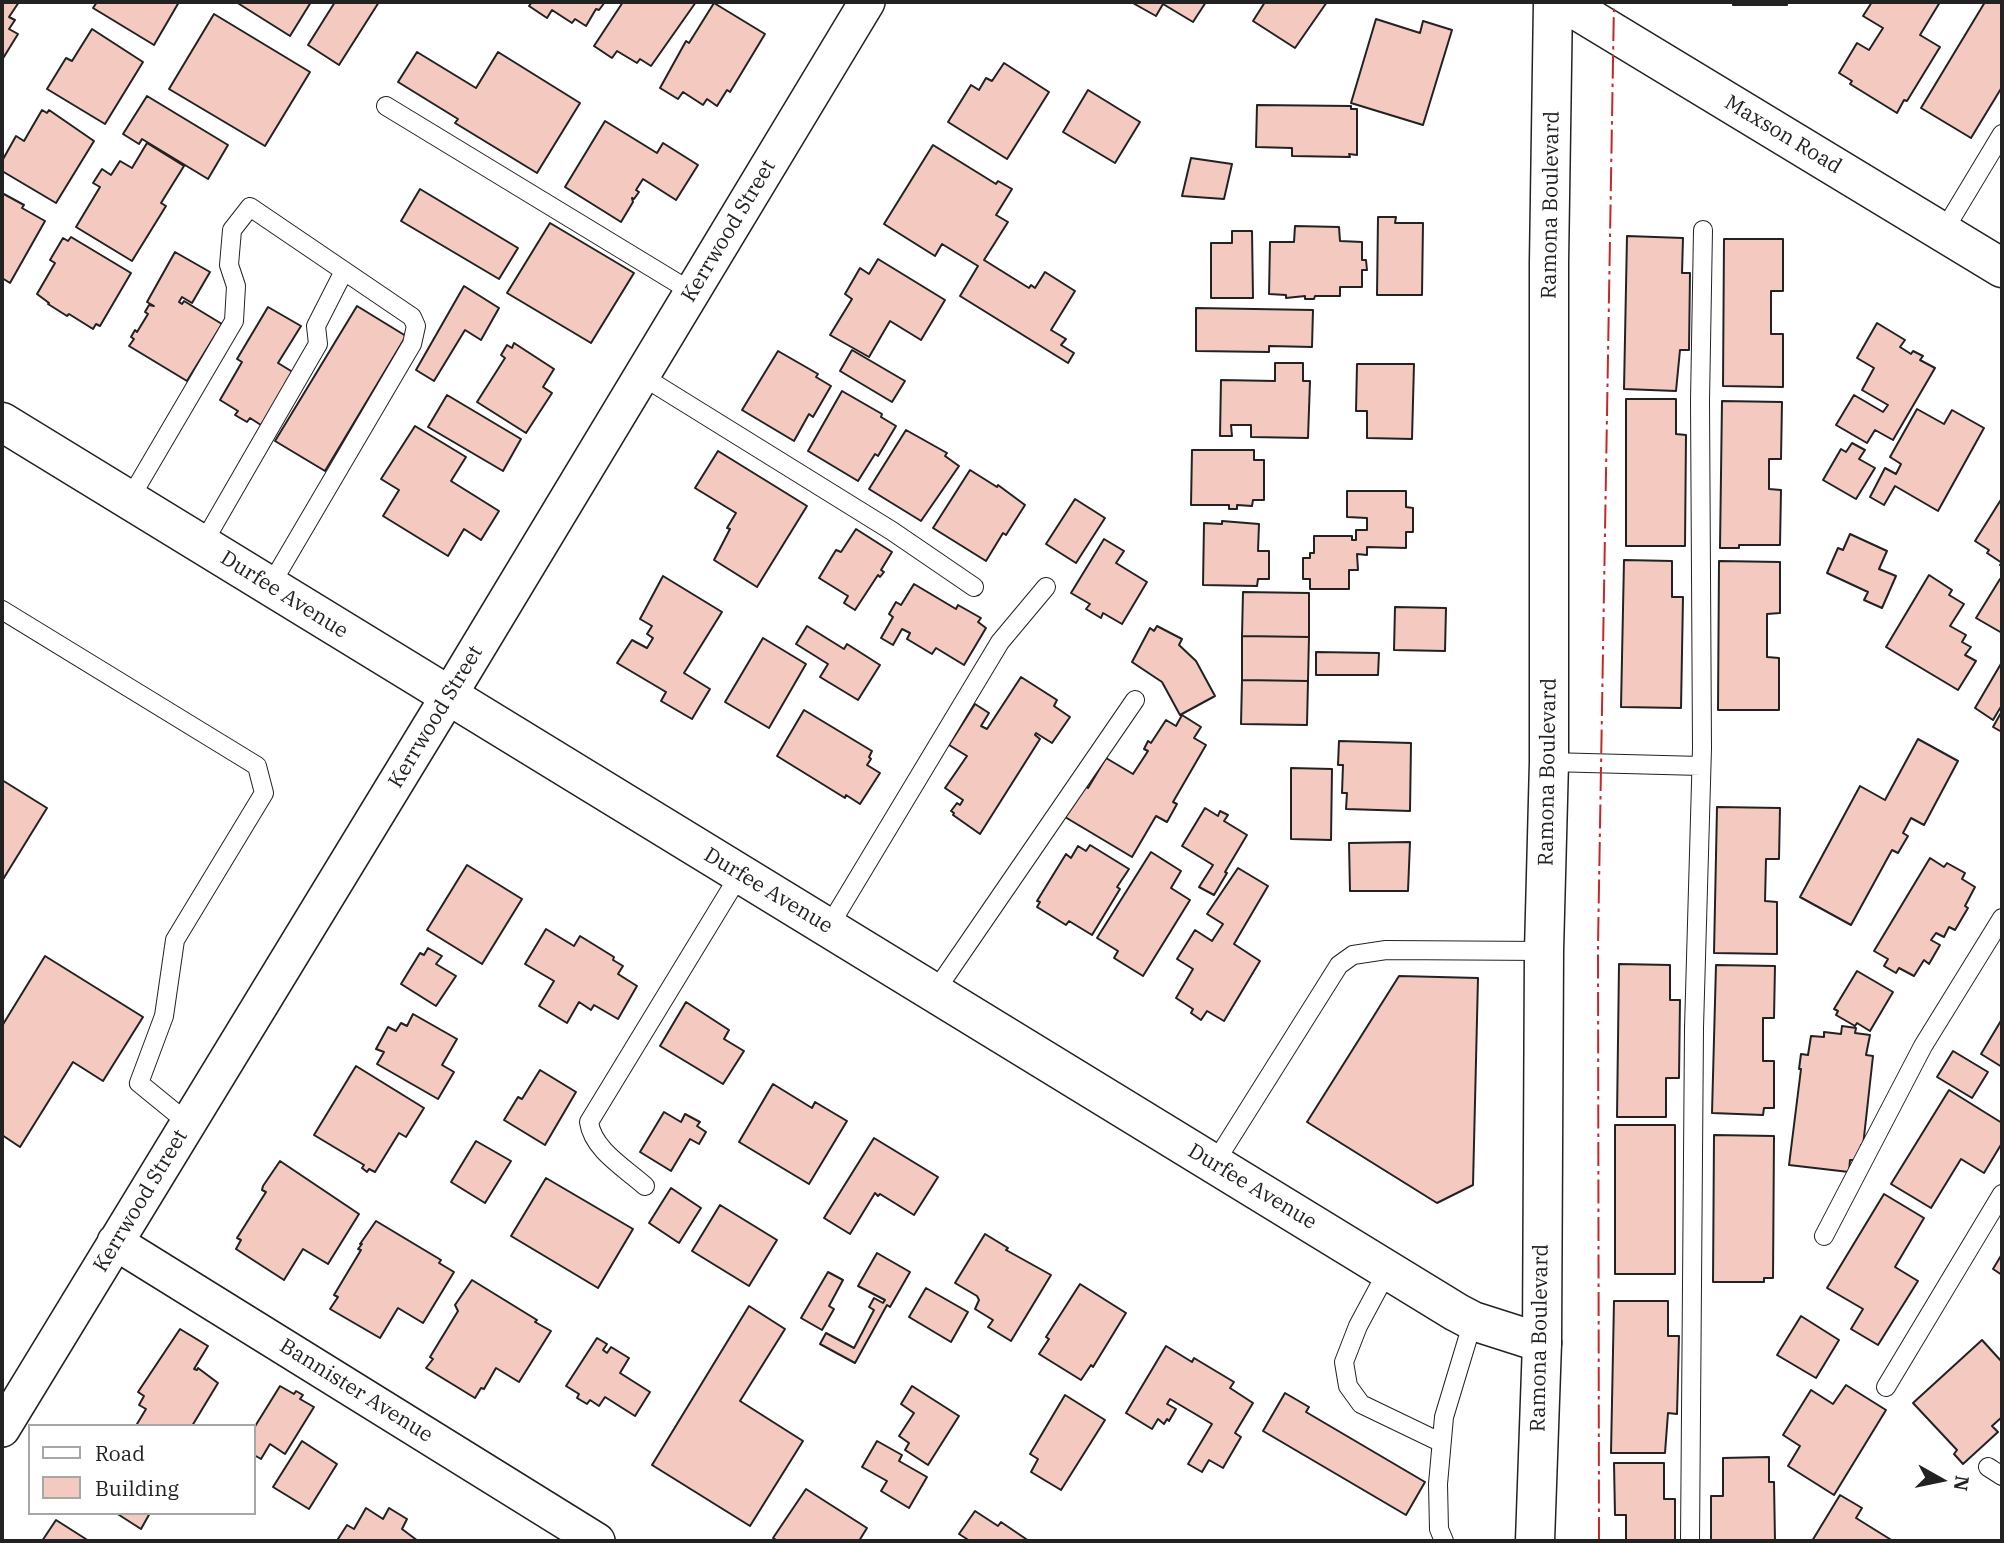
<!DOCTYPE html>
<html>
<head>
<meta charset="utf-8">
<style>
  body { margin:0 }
  #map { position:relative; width:2004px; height:1543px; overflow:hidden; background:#fff; font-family:"IBM Plex Serif",serif }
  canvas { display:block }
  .frame { position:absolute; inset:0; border:4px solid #222; pointer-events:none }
  .legend { position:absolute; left:28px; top:1424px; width:228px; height:91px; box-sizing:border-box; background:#fff; border:2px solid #a7a7a7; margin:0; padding:9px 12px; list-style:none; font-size:21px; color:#222 }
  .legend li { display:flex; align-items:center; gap:14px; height:35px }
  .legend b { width:35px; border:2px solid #a7a7a7 }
  .north { position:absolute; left:1906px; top:1445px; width:70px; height:70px; -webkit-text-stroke:5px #fff; paint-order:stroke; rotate:99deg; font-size:19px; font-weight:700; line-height:28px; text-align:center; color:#222 }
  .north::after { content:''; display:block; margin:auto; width:24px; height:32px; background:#222; clip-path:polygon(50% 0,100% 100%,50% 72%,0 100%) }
</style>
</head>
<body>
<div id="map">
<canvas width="2004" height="1543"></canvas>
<div class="frame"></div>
<ul class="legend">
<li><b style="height:9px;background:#fff"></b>Road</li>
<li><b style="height:19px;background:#f3c9c0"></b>Building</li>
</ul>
<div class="north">N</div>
</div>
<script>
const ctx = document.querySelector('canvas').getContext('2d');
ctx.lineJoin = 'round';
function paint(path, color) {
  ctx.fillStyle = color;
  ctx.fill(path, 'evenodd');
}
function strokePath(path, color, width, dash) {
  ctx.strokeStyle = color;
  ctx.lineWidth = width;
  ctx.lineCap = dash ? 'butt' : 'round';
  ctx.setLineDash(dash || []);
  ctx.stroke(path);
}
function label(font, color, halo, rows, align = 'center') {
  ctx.font = font + ' "IBM Plex Serif",serif';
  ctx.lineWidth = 5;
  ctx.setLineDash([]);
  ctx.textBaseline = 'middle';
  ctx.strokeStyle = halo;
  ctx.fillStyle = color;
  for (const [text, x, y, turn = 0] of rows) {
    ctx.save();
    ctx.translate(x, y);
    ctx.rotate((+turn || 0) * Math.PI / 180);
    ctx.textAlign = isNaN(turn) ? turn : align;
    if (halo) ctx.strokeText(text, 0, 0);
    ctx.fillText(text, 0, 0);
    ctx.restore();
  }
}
const building = new Path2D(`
  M2 2H19L9 17 15 20 9 29 18 34 2 60Z
  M97 2H179L154 45 93 8Z
  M236 2H311L290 36Z
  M335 2H379L339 65 308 45Z
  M532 2H605L599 10 596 9 586 26 575 19 572 23 552 10 547 18 529 6Z
  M623 2H696L651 66 640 59 637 63 617 51 612 58 594 46Z
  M1131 2H1206L1193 22 1163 4 1156 16Z
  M1265 2H1327L1295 48 1253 21Z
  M1733 2H1787V5H1733Z
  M1872 2H1940L1920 35 1940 47 1907 101 1904 100 1897 113 1850 84 1852 81 1839 73 1857 43 1869 50 1883 28 1863 16Z
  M1985 2H2002V87L1971 138 1921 108Z
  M714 3 765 34 730 92 727 90 717 106 707 99 703 105 683 92 678 99 660 88 686 41 689 43Z
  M214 14 310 72 265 146 169 89Z
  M1376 19 1420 33 1423 21 1452 30 1423 125 1351 103Z
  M92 29 143 62 105 124 47 89 66 58 72 61Z
  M417 52 476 88 498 52 580 103 537 173 455 123 458 119 398 82Z
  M1004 63 1049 92 1007 159 948 122 971 85 979 90 986 78 992 81Z
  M1088 90 1140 122 1115 163 1063 132Z
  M147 96 228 145 208 179 142 139 139 144 123 134Z
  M1257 105 1351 106V109H1357V155L1349 154 1350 157 1292 156V148L1256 147Z
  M42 110 47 113 49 110 94 141 56 203 2 171V161L16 136 24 141Z
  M605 121 657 153 663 143 698 165 676 200 643 179 636 190 639 192 634 199 632 198 633 202 621 222 565 187Z
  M147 143 184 166 161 203 166 206 132 261 76 227 100 187 93 183 102 169 111 175 120 161 132 168Z
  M933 145 996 184 998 181 1012 189 996 215 1008 222 984 260 1029 288 1031 285 1035 288 1045 272 1075 291 1051 330 1066 339 1061 345 1074 353 1068 363 960 296 978 266 942 244 935 256 884 224Z
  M1191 158 1232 164 1224 199 1182 196Z
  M420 189 518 248 499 279 401 221Z
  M2 193 24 205 22 208 45 221 10 283 2 278Z
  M1378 217H1396L1395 223H1423L1422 295H1377Z
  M550 223 634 273 591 343 507 293Z
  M1295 226 1339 227 1340 241 1362 242V260H1366L1367 270H1362V287H1340V296H1315L1314 299H1305V296L1286 298V295L1269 294 1270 242H1294Z
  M1232 231H1252L1253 298H1211V243H1232Z
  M1627 236 1683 238 1682 273H1690L1689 350H1680L1676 391 1624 389Z
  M71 237 131 273 100 326 96 324 93 329 69 314 67 316 48 304 49 303 37 294 55 263 50 260 63 238 68 241Z
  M1724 239H1783V291H1771V334H1783V387L1723 386Z
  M175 252 210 272 192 303 182 297 179 302 182 304 184 301 222 324 187 381 129 346 134 339 131 337 135 330 137 332 148 314 145 312 149 305 154 306 147 302Z
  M878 259 945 300 921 340 890 321 869 357 830 335 852 299 845 294 860 268 869 274Z
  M464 286 499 308 481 340 465 330 434 381 416 370Z
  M357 306 406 336 325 471 275 441Z
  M268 307 301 326 278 363 296 374 264 427 250 418 247 422 235 415 238 411 220 400 242 362 237 359Z
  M1196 308 1313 310 1312 347 1269 346V352L1196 351Z
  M1877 323 1905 340 1900 347 1911 354 1913 351 1923 356 1920 360 1935 368 1893 440 1875 430 1867 443 1836 425 1854 395 1883 412 1888 405 1862 390 1874 368 1857 358Z
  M514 343 554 369 543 387 552 393 526 433 477 402 505 358 501 355 507 345 512 348Z
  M852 350 905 381 892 402 840 371Z
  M778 351 818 374 816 377 831 386 813 417 809 414 794 441 742 410Z
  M1275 363H1303V381H1310L1308 438 1251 437V425H1231L1232 436H1220L1221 380 1275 381Z
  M1357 364H1414L1412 439 1367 438V411H1356Z
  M842 391 882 414 881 417 896 426 878 456 875 454 858 481 808 451Z
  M447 395 521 439 503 471 428 427Z
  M1626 399H1676V434L1686 435 1685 546H1626Z
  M1722 401 1782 402 1781 459H1769V489L1781 490 1780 545H1739V548H1720Z
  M1917 409 1944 424 1952 410 1984 428 1938 511 1895 486 1884 505 1870 497 1885 468 1896 474 1901 464 1890 457Z
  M415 426 466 457 451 481 499 511 481 540 464 529 448 556 383 516 399 490 381 479Z
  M906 430 947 453 945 456 959 466 921 521 869 489Z
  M1852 443 1865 450 1859 459 1875 468 1856 499 1823 480 1841 449 1846 452Z
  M1192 450H1254V460H1264V500H1253L1252 506 1237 505V509H1229V505H1191Z
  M718 451 807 506 757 587 714 560 730 529 727 528 736 513 695 488Z
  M970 470 997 487 998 485 1025 505 1006 535 1003 533 986 561 933 528Z
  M1347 491H1406V507L1413 508V532H1406V548L1367 547V555L1357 554 1358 570H1349V589H1310V579H1303V558H1310V553H1314V536H1352V540H1356V530H1367V518L1347 517Z
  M2002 498V566L2000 565 2002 563 1987 553 1989 550 1975 541Z
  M1075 499 1105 518 1076 563 1046 544Z
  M1222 521 1259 524 1258 551H1269V579H1258L1257 586 1203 585 1204 523 1222 524Z
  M856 529 892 552 881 570 884 572 880 577 878 575 855 610 844 603 848 596 819 578 836 550 841 552Z
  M1850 534 1887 551 1879 569 1896 576 1882 608 1864 600 1868 592 1827 573 1838 548 1843 550Z
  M1104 539 1124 551 1116 563 1147 582 1122 624 1103 613 1101 618 1086 609 1090 604 1071 593Z
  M1624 560 1672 561V597H1683L1681 708 1621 707Z
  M1719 561 1780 562V613L1767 614V657L1779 658V710H1718Z
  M1929 575 1952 590 1949 595 1964 604 1950 626 1966 635 1962 642 1971 647 1965 655 1976 661 1958 690 1886 647Z
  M663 576 722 612 684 673 710 689 692 719 661 701 666 692 617 663 632 640 647 648 653 638 647 634 652 626 640 619Z
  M2000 579 2002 580V633L1976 618Z
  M914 584 956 609 958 605 981 618 978 622 986 628 964 665 936 648 932 654 907 639 910 633 902 629 893 645 881 638 893 617 889 614 896 602 901 605Z
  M1243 592 1309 593V637L1242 636Z
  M1395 607 1446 608 1445 651 1394 650Z
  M807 626 844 649 847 644 880 665 858 700 820 677 828 664 796 644Z
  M1157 626 1182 639 1179 645 1196 661 1215 696 1180 715 1162 682 1132 662 1150 628 1154 631Z
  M1242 636 1309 637 1308 681 1242 680Z
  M763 638 806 664 769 728 725 702Z
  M1316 652 1379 653 1378 675H1316Z
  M2002 662V705L1993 720 1975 708Z
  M1021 677 1057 700 1054 706 1070 717 1052 743 1036 733 1035 735 1040 739 980 834 953 815 954 813 951 811 957 803 960 805 963 800 945 788 967 756 949 745 975 704 989 713 981 726 987 729Z
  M1242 680 1308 681 1307 725 1241 724Z
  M804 710 872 751 869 757 871 759 867 765 880 773 860 804 846 795 845 798 777 756Z
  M2002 711V732L1993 727Z
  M1182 715 1201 727 1194 738 1206 745 1173 802 1177 804 1167 822 1156 816 1132 857 1065 817 1085 785 1088 788 1106 758 1133 774 1148 751 1144 749 1148 741 1151 743 1166 720 1176 726Z
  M1918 739 1958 761 1924 825 1911 818 1903 833 1908 836 1898 853 1892 850 1851 925 1800 897 1860 786 1885 800Z
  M1339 741 1411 743 1410 811 1346 809 1347 793H1342L1343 765H1338Z
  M1291 768 1332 769 1331 840 1291 839Z
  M2 780 47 808 2 881Z
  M1717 807 1780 808 1779 859H1766L1765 901 1777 902V954L1714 953Z
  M1205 808 1218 816 1220 811 1228 815 1224 821 1247 835 1225 872 1227 873 1214 895 1199 887 1213 865 1182 846Z
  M1410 842 1408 891H1350L1349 843Z
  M1090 845 1129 869 1117 887 1120 889 1092 935 1069 921 1066 925 1037 907 1040 902 1037 901 1066 854 1071 858 1078 846 1086 851Z
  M1151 852 1181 871 1171 888 1190 900 1143 976 1114 958 1118 951 1097 938Z
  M1930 858 1944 867 1947 863 1965 873 1962 879 1975 887 1965 906 1968 908 1955 930 1949 927 1944 937 1936 933 1931 940 1940 945 1929 964 1924 960 1914 976 1899 968 1896 973 1884 966 1888 959 1874 951Z
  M467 865 522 899 482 964 427 930Z
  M1238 868 1268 886 1234 944 1260 961 1224 1021 1207 1011 1201 1020 1191 1013 1193 1009 1176 998 1193 969 1177 959 1195 930 1212 941 1223 924 1207 914Z
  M546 929 574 946 580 936 614 957 613 960 623 966 618 974 637 986 618 1019 594 1005 591 1010 579 1002 567 1023 539 1006 554 981 525 964Z
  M428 948 442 956 436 964 456 976 436 1006 401 984 420 953 424 955Z
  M45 956 143 1017 103 1081 73 1062 20 1147 2 1135V1026Z
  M1619 964 1670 965V1000H1680L1679 1078H1666V1117H1617Z
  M1716 965 1775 966 1774 1018H1763V1061H1774V1108H1764L1763 1115 1712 1113Z
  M1857 971 1893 992 1870 1031 1857 1023 1855 1026 1836 1015 1838 1011 1834 1009Z
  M1399 976 1478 978 1473 1185 1437 1203 1307 1122Z
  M686 1002 729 1030 724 1039 744 1051 723 1084 660 1046Z
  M413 1014 457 1039 442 1065 454 1072 438 1099 377 1064 384 1052 376 1049 388 1027 396 1031 401 1023 407 1026Z
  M2002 1019V1067L1981 1054Z
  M1842 1026 1856 1028 1855 1033 1870 1035 1866 1055 1873 1056 1863 1146 1861 1145 1859 1160H1850L1849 1172 1789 1165 1801 1069H1799L1801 1054 1808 1055 1811 1036 1824 1037V1032L1841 1034Z
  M1953 1051 1988 1072 1972 1098 1937 1077Z
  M356 1066 424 1108 406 1137 399 1133 375 1172 369 1169 367 1172 362 1168 364 1165 314 1135Z
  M540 1070 576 1092 545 1145 504 1120 518 1097 522 1099Z
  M773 1084 812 1108 815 1102 847 1121 809 1184 739 1142Z
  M1949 1090 2002 1123V1143L1984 1173 1961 1159 1931 1208 1891 1184Z
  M664 1112 681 1122 685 1114 700 1122 697 1126 706 1132 699 1144 690 1139 671 1171 640 1152Z
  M1615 1125H1675V1274H1615Z
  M1714 1135 1774 1136 1773 1278H1764V1282H1713Z
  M874 1138 938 1177 914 1215 880 1194 878 1196 875 1193 850 1234 824 1218Z
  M476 1141 511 1161 485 1203 451 1182Z
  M280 1161 359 1214 328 1264 303 1249 284 1280 236 1249 241 1240 237 1238 266 1192 262 1190 263 1186Z
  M546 1178 633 1229 598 1288 511 1236Z
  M671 1188 701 1208 679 1243 649 1223Z
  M1884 1194 1924 1218 1895 1267 1918 1281 1878 1345 1851 1329 1863 1309 1827 1288Z
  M720 1205 777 1240 749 1286 692 1251Z
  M376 1221 441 1260 439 1263 454 1272 423 1323 398 1308 380 1338 330 1309 338 1297 334 1295 361 1250 358 1249 362 1244H360Z
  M985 1234 1008 1248 1006 1250 1051 1275 1011 1341 988 1327 993 1320 975 1309 979 1300 977 1296 955 1283Z
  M877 1253 910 1272 890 1307 887 1305 855 1363 820 1344 826 1333 854 1348 874 1310 869 1307 874 1298 883 1303 885 1300 858 1286Z
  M2002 1254V1275L1993 1269Z
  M828 1272 843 1280 829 1306 834 1309 822 1330 801 1318Z
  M472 1280 537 1320 535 1322 551 1331 519 1382 496 1368 484 1389 481 1388 475 1398 426 1368 433 1359 430 1357 458 1311 455 1305Z
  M1080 1284 1126 1313 1093 1367 1091 1365 1081 1380 1039 1354 1049 1339 1046 1337Z
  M926 1288 968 1312 951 1342 909 1317Z
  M1614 1301H1668V1336H1679L1677 1414 1668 1413 1665 1453H1611Z
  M749 1306 785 1329 740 1401 803 1441 750 1526 652 1465Z
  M1801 1316 1839 1340 1816 1378 1777 1355Z
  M180 1329 208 1346 194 1369 197 1370 198 1368 218 1383 192 1426H140L137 1424 146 1409 139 1405 144 1396 138 1392Z
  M597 1338 607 1344 603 1350 607 1353 611 1347 629 1358 620 1373 650 1392 635 1416 605 1397 599 1406 590 1400 587 1404 577 1398 579 1394 566 1386Z
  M1982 1340 2002 1362V1417L1992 1426 1998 1432 1963 1464 1954 1454 1957 1450 1913 1403Z
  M1166 1346 1192 1362 1194 1358 1234 1382 1230 1388 1253 1403 1235 1433 1241 1437 1223 1468 1209 1460 1202 1472 1188 1464 1212 1424 1170 1399 1167 1404 1176 1409 1169 1421 1167 1419 1164 1424 1158 1419 1152 1429 1126 1413Z
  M1846 1385 1886 1410 1834 1495 1788 1466 1800 1446 1783 1435 1811 1390 1833 1404Z
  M280 1386 294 1394 296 1391 303 1395 300 1399 314 1407 285 1454 270 1444 261 1459 254 1455V1428Z
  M912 1386 959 1416 928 1465 905 1450 909 1443 899 1436 914 1413 901 1404Z
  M1285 1393 1309 1407 1306 1412 1425 1482 1406 1515 1263 1431Z
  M1065 1395 1105 1420 1061 1490 1031 1472 1038 1459 1030 1454Z
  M302 1441 337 1464 309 1509 273 1487Z
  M877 1441 902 1455 899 1461 927 1477 909 1508 881 1491 887 1481 862 1467Z
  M1769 1457V1482H1774L1775 1541H1711V1496H1723V1458Z
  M1614 1463H1664V1499H1675V1541H1626V1515H1615Z
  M806 1489 867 1528 859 1541H778L773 1538Z
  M1840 1495 1862 1508 1856 1518 1893 1541H1812Z
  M366 1508 383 1519 389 1508 407 1519 402 1529 418 1541H340L338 1539 347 1525 354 1529Z
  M975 1511 998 1526 1001 1522 1029 1541H970L959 1534Z
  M116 1513H150L141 1529Z
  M56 1520 89 1541H42Z`);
paint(building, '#f3c9c0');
strokePath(building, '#222', 2);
const lane = new Path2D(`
  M386 106 692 292
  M1943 232 2002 134
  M642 376 892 531 974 587
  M129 500 234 321 236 286 229 265 232 230 250 207 412 317 416 326 412 344 270 586
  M202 545 318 344 316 326 344 271
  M2 610 257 766 264 793 175 940 164 1016 139 1083 188 1123
  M1549 762 1701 766
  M828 928 1000 642 1046 587
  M934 993 1135 700
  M1214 1164 1339 965 1353 955 1386 950 1544 951
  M645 1186C625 1168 593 1150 589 1122L740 874
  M1824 1236 1923 1046 2002 918
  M1388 1270 1358 1326 1344 1362 1348 1386 1361 1404 1440 1442
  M1886 1387 2002 1194
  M1988 1467 2002 1476
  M1444 1541 1439 1529 1438 1484 1444 1417 1473 1321
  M1690 1541 1694 1028 1702 748 1700 401 1703 230`);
const street = new Path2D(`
  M115 1242 597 1541
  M2 1429 448 697 867 2`);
const secondary = new Path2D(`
  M1563 2 2002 268
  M2 422 1456 1312 1473 1321 1542 1343`);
const primary = new Path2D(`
  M1535 1541 1542 1343 1544 951 1549 762V262L1553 2`);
strokePath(lane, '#222', 20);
strokePath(street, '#222', 38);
strokePath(secondary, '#222', 41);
strokePath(primary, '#222', 41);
strokePath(lane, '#fff', 18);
strokePath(street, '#fff', 35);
strokePath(secondary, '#fff', 38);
strokePath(primary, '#fff', 38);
strokePath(new Path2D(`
  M1599 1541 1598 945 1614 2`), '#c62828', 2, [24, 5, 3.5, 5]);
label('21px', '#222', '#fff', [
  ["Maxson Road",1783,135,31],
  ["Ramona Boulevard",1551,205,-89],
  ["Kerrwood Street",729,231,-59],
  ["Durfee Avenue",284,595,32],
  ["Kerrwood Street",436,717,-59],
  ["Ramona Boulevard",1548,772,-89],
  ["Durfee Avenue",768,891,31],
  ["Durfee Avenue",1252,1187,31],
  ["Kerrwood Street",141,1201,-59],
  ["Ramona Boulevard",1540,1338,-89],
  ["Bannister Avenue",356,1391,32]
]);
</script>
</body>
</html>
